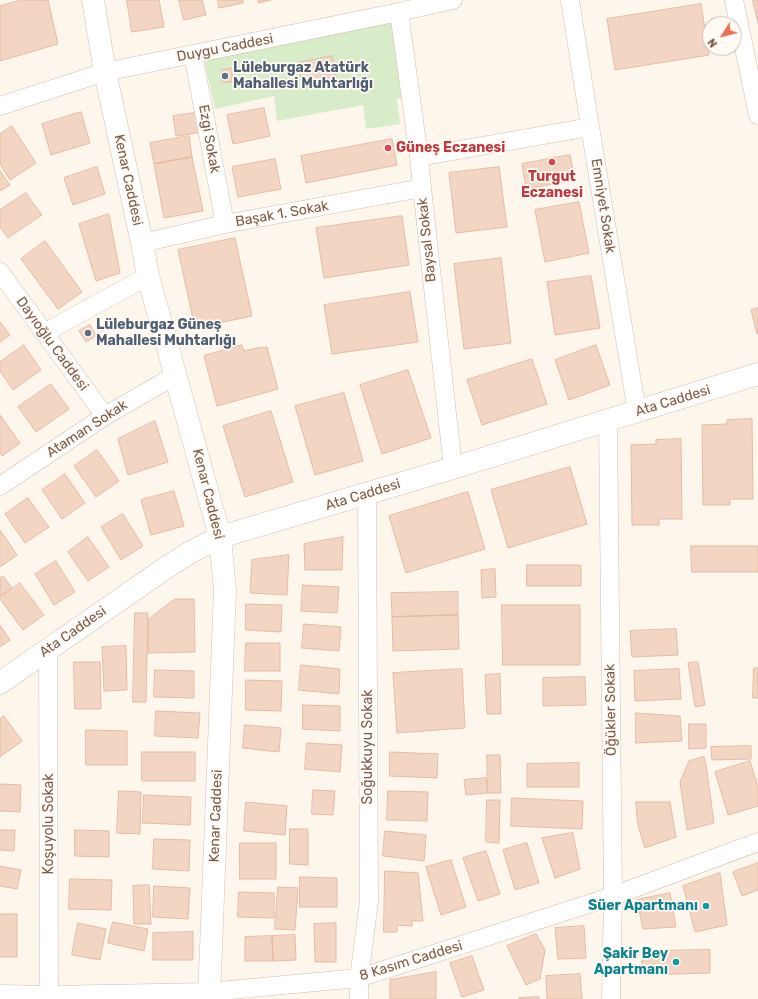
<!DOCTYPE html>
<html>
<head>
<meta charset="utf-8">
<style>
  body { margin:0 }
  #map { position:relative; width:758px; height:999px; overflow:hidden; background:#fdf6ec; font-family:Rubik,sans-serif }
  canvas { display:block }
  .north { position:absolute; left:702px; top:16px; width:40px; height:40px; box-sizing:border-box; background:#fffaf3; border:1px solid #cabbb1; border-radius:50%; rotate:234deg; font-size:11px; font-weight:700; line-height:16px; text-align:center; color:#7a5c4d }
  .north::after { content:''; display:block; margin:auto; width:14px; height:18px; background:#e76f51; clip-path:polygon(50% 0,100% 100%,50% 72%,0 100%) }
</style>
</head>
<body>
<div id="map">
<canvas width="758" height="999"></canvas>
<div class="north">N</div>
</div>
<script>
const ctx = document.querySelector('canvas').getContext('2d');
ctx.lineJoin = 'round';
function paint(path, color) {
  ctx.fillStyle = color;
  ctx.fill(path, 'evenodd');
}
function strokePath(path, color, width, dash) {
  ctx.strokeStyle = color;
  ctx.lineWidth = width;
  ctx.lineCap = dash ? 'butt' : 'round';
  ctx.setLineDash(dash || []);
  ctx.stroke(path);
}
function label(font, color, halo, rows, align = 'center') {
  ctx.font = font + ' Rubik,sans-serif';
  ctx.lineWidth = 3.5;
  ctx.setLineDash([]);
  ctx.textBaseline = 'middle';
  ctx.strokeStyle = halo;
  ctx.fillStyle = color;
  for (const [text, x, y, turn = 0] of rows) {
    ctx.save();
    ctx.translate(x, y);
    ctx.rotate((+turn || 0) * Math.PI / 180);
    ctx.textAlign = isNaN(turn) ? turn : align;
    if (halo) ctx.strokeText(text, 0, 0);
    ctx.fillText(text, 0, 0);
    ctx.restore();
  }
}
paint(new Path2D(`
  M395 20 402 97 397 99 400 124 366 129 363 105 277 121 274 96 215 109 204 59Z`), '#d8ecc9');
const building = new Path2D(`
  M22 0H48L58 44 0 61V6Z
  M127 0H159L164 27 132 32Z
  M179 0H202L206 15 184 20Z
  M218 0H243V3L219 8Z
  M258 0H271L259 3Z
  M753 0H758V23Z
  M701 4 709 55 615 70 607 19Z
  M332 56 337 81 303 88 298 63Z
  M232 69V82H222V70Z
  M264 108 270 136 233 144 227 115Z
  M81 112 90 143 51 155 42 124Z
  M201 112 204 132 176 136 173 116Z
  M12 126 36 163 10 180 0 164V134Z
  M189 136 192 157 154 164 150 143Z
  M392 139 397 165 306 183 301 156Z
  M570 155 575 180 526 189 522 164Z
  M192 157 203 211 164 218 154 164Z
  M275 159 281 189 238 197 232 167Z
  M97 167 105 194 73 205 64 178Z
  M499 167 507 227 456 233 449 173Z
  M0 171 10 185 0 191Z
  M26 193 42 215 8 238 0 227V210Z
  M579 202 589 253 545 262 535 210Z
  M109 214 120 273 96 281 79 224Z
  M402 216 409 265 324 278 316 228Z
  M235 238 252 316 195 328 178 250Z
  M45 241 82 292 58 309 21 259Z
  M501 258 511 343 464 349 454 264Z
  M591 276 600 328 555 335 547 282Z
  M410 292 418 342 332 354 324 305Z
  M758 308V333L757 334 751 310Z
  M0 322 10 335 0 342Z
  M90 325 96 336 86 342 79 331Z
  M24 345 41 370 13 390 0 371V362Z
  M242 345 244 351 257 348 267 347 278 389 217 406 204 356Z
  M596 345 610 385 569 400 555 360Z
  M532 359 547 404 482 425 467 380Z
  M408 370 431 438 382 454 360 385Z
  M51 384 69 409 36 432 18 407Z
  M344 393 363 461 315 475 295 406Z
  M271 411 293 482 245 497 223 426Z
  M0 415 20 443 2 456 0 453Z
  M752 419 753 499H730V505H703L702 425 727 424V420Z
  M155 421 168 462 128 475 118 439Z
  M681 439 682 519H659V525H632L631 445 656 444V440Z
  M97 450 119 481 96 497 74 466Z
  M570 467 587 524 508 548 491 490Z
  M65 474 85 503 62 519 42 490Z
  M174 491 184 526 151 535 141 500Z
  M468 492 485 549 406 573 389 516Z
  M28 498 49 527 25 543 5 514Z
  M123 514 143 546 121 560 101 527Z
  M0 530 17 555 0 567Z
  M88 537 109 567 88 581 68 552Z
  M343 537 342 570H305L304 544Z
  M691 546H758V572H692Z
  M289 555 287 595 250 593 252 560Z
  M56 561 75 592 54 605 35 574Z
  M527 565H581V586H527Z
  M495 569 496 597 482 598 481 570Z
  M3 576 12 588 0 596V578Z
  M20 583 44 615 23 630 0 599V598Z
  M303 585 339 587 337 613 301 611Z
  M458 592V615L392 617 391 593Z
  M175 599H194L195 652 148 653V620Z
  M246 604 282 605 281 632 246 630Z
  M502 605H580V665H503Z
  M135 613H148L146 702H133Z
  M458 615 459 649 393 651 392 617Z
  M304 624 341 627 339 651 302 648Z
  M0 625 10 640 0 647Z
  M676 629 678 655 632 657 630 631Z
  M246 643H280V671H245Z
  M126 646 127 690 104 691 102 647Z
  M74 662H100L101 709H75Z
  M698 662 705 705 695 707 688 663Z
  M301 665 340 669 339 694 299 690Z
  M754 668H758V698H753Z
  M462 669 465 728 397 733 393 673Z
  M679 669 681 699 635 701 634 671Z
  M155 670 194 671V698L154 697Z
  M500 674 501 714H487L485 675Z
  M585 677 586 705 543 706V678Z
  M246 680 282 681 281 711 246 710Z
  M303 705 340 706V731L303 729Z
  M156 711 200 713 198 738 155 736Z
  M636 713 680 716 682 741 636 743Z
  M4 716 22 741 0 757V719Z
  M689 724H706V748L689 749Z
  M245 725 281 728 279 752 243 748Z
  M86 730 127 731V765H86Z
  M307 743 342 745 340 772 305 769Z
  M751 746V759L712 760 711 747Z
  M142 752H195V781H142Z
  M390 752 438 754 437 778 390 776Z
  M487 755H500L501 793H488Z
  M704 757 706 765 714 823 687 830 680 782 689 761Z
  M750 761 758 787V806L728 815 715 772Z
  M579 763V787H527V764Z
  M486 778 488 793 466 795 464 780Z
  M0 784 21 785 20 812 0 811Z
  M313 790 335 791 333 815 312 814Z
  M119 791 141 792 140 834 117 833Z
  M388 791 428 792 427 821 387 820Z
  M144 795 191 797 190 825 143 823Z
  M512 798 583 801 582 829 511 826Z
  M487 800H500L499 843 486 842Z
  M246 802 287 806 285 835 244 831Z
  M636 802H670L676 837 645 848 638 826Z
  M290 829H308V865L290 864Z
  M0 830H15L14 851 0 850Z
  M75 830 109 831V857L75 856Z
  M385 831 426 835 424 861 383 856Z
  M573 833 580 869 555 878 542 838Z
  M154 839 190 840 189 871 153 869Z
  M240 843H276V879H240Z
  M527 843 539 883 515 890 503 850Z
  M486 851 500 894 478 901 463 858Z
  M451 860 466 907 441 915 426 867Z
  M758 863V890L742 896 733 872Z
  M0 866 21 870 17 889 0 886Z
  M385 871 418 873 423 921H412V926L397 925V932H384Z
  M720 873 727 925 695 932 683 886Z
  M300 877 337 878V907H300Z
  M70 879 112 880 111 910 69 909Z
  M149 885 151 924H134L133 886Z
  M154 886 190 888 188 919 153 917Z
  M278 887 298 888 295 930 275 929Z
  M239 892 274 893V918L238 917Z
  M670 893 676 927 643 929 637 900Z
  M0 914H17V957H0Z
  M113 922 148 929 144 951 108 943Z
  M78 923 106 929 100 960 72 955Z
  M336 923V962H315L314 924Z
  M584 926 586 958 558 959 555 928Z
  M193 932V960H153V933Z
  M536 934 545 950 540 979 526 985 507 946Z
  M295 935 296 960 273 961 272 936Z
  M272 936 273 961H245V937Z
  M710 950V973L642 975V951Z
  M472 956 484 990 462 997 450 963Z
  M436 972V999H390V980Z
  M580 974 582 999H547L546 976Z
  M539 997V999H519V998Z`);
paint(building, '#f3d5c3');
strokePath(building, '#e6bba3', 1);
const street = new Path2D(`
  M570 0 590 127 637 412
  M734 0 758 115
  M399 12 419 157 422 188 453 468
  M193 54 225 224
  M0 106 105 72 399 12 453 0
  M419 157 590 127
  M142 243 225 224 422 188
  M0 272 105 416
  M44 333 148 276
  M608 421 613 896 611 999
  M0 486 105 416 176 375
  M48 650 49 999
  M0 994 49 995 209 992 359 978 613 896 758 842
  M359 999V978L369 901 367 494`);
const secondary = new Path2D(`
  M93 0 105 72 142 243 148 276 220 537 225 590 209 999
  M0 683 164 569 189 553 220 537 453 468 758 374`);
strokePath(street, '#d1beb0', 19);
strokePath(secondary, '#d6c0b0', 23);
strokePath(street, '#fff', 18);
strokePath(secondary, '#fff', 22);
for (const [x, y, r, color] of [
  [225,76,4,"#5c6f8a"],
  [388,148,4,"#e0444e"],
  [552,162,4,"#e0444e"],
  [88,333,4,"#5c6f8a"],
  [706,906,4,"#0f9aa8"],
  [676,962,4,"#0f9aa8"]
]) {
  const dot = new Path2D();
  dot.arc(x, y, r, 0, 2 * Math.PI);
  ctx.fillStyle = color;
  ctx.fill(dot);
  strokePath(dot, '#fffaf3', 1.5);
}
label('14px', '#7a5c4d', '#fffaf3', [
  ["Duygu Caddesi",225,48,-11],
  ["Ezgi Sokak",209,139,80],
  ["Kenar Caddesi",128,180,78],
  ["Emniyet Sokak",603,206,81],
  ["Başak 1. Sokak",282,214,-10],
  ["Baysal Sokak",427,240,-96],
  ["Dayıoğlu Caddesi",52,344,54],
  ["Ata Caddesi",673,401,-17],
  ["Ataman Sokak",87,429,-33],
  ["Kenar Caddesi",208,494,76],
  ["Ata Caddesi",363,495,-17],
  ["Ata Caddesi",73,632,-35],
  ["Öğükler Sokak",611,710,-91],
  ["Soğukkuyu Sokak",368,747,-90],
  ["Kenar Caddesi",216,816,-88],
  ["Koşuyolu Sokak",49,824,-90],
  ["8 Kasım Caddesi",411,961,-17]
]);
label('bold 14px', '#4e5e75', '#fffaf3', [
  ["Lüleburgaz Atatürk",233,68],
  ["Mahallesi Muhtarlığı",233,84],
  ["Lüleburgaz Güneş",96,325],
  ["Mahallesi Muhtarlığı",96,341]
], 'left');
label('bold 14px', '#be3a42', '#fffaf3', [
  ["Güneş Eczanesi",396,148],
  ["Turgut",552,177,"center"],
  ["Eczanesi",552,193,"center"]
], 'left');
label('bold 14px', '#0d838f', '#fffaf3', [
  ["Süer Apartmanı",698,906],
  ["Şakir Bey",668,954],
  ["Apartmanı",668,970]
], 'right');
</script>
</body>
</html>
